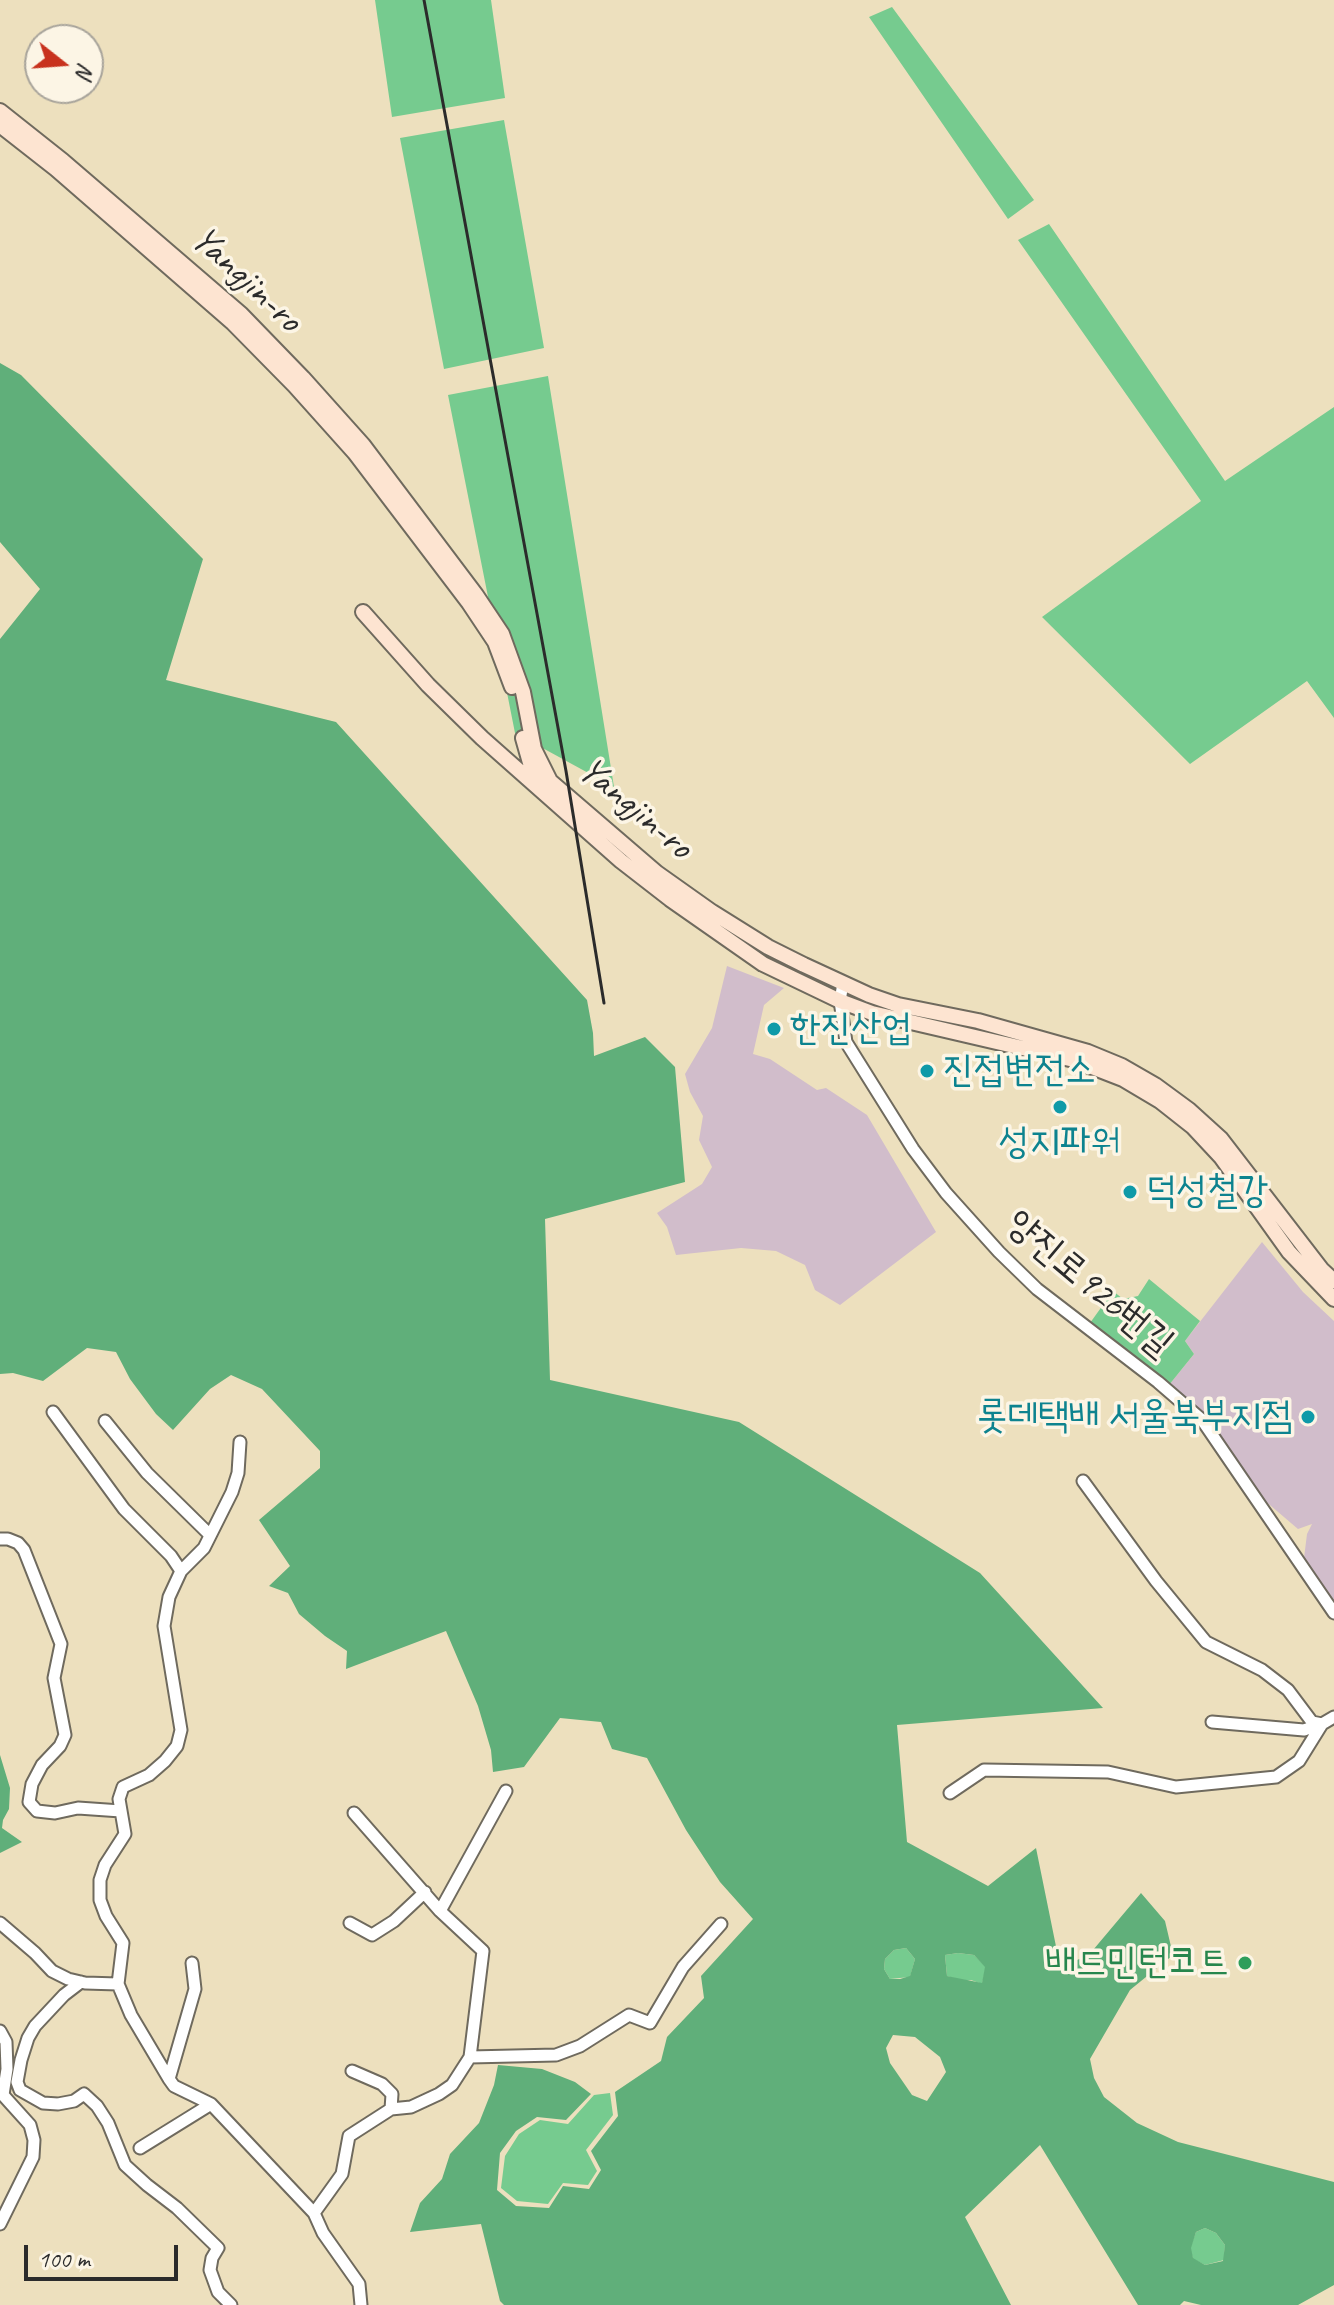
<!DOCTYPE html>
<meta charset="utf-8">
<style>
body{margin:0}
#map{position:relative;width:1334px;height:2305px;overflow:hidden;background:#ede0be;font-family:Caveat,sans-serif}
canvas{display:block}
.north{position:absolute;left:24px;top:24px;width:80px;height:80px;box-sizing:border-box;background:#fcf5e5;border:2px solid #a8a49b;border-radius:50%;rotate:107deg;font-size:22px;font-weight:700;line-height:32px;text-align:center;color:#2b2b2b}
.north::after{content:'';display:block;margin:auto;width:28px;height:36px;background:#c8321e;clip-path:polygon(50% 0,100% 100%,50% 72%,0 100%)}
.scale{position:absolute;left:24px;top:2245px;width:154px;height:36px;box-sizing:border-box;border:4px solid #2b2b2b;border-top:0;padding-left:10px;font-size:24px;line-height:28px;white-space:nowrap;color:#2b2b2b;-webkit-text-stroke:6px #fcf5e5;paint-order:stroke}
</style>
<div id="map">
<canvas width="1334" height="2305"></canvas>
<div class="north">N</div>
<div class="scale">100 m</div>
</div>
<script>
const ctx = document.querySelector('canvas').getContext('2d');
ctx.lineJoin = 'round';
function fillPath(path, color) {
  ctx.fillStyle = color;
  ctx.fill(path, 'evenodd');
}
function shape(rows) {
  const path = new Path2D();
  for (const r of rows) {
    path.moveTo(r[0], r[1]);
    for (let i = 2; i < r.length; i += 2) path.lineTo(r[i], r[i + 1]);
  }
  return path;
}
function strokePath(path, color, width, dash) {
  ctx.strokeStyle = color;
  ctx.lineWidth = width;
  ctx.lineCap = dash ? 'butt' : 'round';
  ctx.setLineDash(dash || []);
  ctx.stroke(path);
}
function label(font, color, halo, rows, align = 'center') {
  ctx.font = font + ' Caveat,"Poor Story",sans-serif';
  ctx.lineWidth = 7;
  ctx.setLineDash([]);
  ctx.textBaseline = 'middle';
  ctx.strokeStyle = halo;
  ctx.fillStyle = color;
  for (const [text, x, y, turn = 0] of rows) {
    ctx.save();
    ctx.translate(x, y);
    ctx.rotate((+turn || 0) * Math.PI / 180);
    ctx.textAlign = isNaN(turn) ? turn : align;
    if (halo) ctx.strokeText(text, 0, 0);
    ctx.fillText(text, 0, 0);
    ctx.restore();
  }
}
fillPath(shape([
 [727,966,784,988,764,1005,753,1054,770,1059,817,1090,826,1088,867,1115,936,1232,840,1305,815,1290,805,1265,776,1251,741,1248,676,1255,667,1227,657,1213,702,1184,712,1167,699,1140,703,1116,690,1092,685,1074,712,1028],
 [1262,1242,1303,1292,1334,1321,1334,1602,1304,1558,1307,1534,1312,1524,1298,1529,1264,1500,1234,1459,1210,1419,1169,1385,1194,1354,1185,1341]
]), '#d1bdcb');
fillPath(shape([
 [375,0,491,0,505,98,392,117],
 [892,7,1034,200,1008,219,869,17],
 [504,120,544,348,444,369,400,138],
 [1049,224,1225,481,1334,407,1334,718,1307,681,1190,764,1042,617,1201,501,1018,240],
 [548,376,614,787,515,733,448,395],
 [1149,1279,1200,1321,1185,1341,1194,1354,1169,1385,1090,1323,1113,1291,1123,1299,1138,1296],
 [906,1948,915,1959,910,1977,890,1979,884,1969,885,1959,894,1950],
 [958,1953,974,1955,986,1967,982,1984,971,1980,963,1981,947,1976,945,1955],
 [610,2093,613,2115,586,2150,597,2171,588,2185,563,2183,548,2204,517,2201,501,2188,505,2156,519,2134,540,2120,568,2124,594,2095],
 [1205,2228,1216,2233,1225,2245,1224,2260,1205,2265,1193,2259,1190,2248,1196,2232]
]), '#76cb8f');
fillPath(shape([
 [0,363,21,375,203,559,166,680,336,722,587,1000,593,1033,594,1056,645,1037,675,1067,685,1182,545,1219,550,1380,739,1422,980,1573,1103,1708,897,1725,907,1842,988,1886,1036,1848,1060,1966,1088,1956,1141,1893,1165,1921,1173,1955,1130,1990,1090,2059,1094,2078,1104,2097,1137,2123,1178,2142,1334,2182,1334,2285,1298,2305,1201,2305,1184,2301,1180,2305,1138,2305,1040,2145,965,2217,1011,2305,504,2305,500,2301,481,2224,410,2232,420,2203,442,2179,450,2154,479,2123,494,2085,498,2065,542,2069,575,2082,591,2094,566,2120,537,2117,516,2131,500,2153,497,2190,516,2206,549,2208,563,2186,589,2189,601,2170,591,2151,618,2116,615,2092,661,2061,667,2037,704,1998,701,1976,753,1919,720,1882,686,1830,647,1758,612,1749,601,1722,560,1718,524,1767,493,1772,491,1750,478,1706,446,1631,346,1669,347,1651,325,1636,299,1614,288,1593,269,1586,290,1566,259,1520,320,1468,320,1451,262,1389,231,1375,210,1389,173,1430,156,1414,130,1379,116,1352,87,1348,43,1381,13,1373,0,1374,0,639,40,589,0,542],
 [906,1948,915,1959,910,1976,900,1979,890,1979,884,1969,885,1959,894,1950],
 [958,1953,974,1955,985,1967,982,1983,947,1976,945,1955],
 [893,2035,915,2037,940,2057,946,2072,927,2101,912,2095,890,2063,886,2048],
 [1205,2228,1216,2233,1225,2245,1223,2261,1205,2265,1193,2258,1191,2248,1196,2232],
 [0,1755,10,1788,9,1809,3,1820,2,1828,22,1842,0,1853]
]), '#60af7a');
const street = shape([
 [843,983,840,1001,846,1042,913,1149,946,1193,999,1252,1037,1289,1158,1382,1202,1420,1334,1613],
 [53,1412,124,1509,171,1556,181,1571],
 [105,1421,147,1473,210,1535],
 [240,1442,238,1473,232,1492,204,1548,181,1571,169,1597,164,1626,181,1730,177,1746,165,1761,149,1775,123,1787,119,1799,125,1834,105,1865,100,1880,100,1900,106,1916,123,1943,118,1984,131,2015,169,2079,174,2086,211,2104,314,2213,323,2233,359,2284,361,2305],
 [1083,1481,1156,1581,1206,1642,1262,1670,1288,1690,1312,1722,1322,1724,1334,1717],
 [0,1539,8,1539,18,1543,24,1550,61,1644,54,1678,65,1735,60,1746,42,1765,32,1784,29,1802,37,1811,55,1813,78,1808,121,1811],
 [1212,1722,1304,1730,1321,1724],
 [950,1793,984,1770,1108,1772,1176,1787,1276,1777,1299,1761,1322,1724],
 [354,1813,440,1911,483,1951,470,2057],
 [440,1911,506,1791],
 [0,1923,35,1953,52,1971,68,1979,85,1983,118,1984],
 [350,1923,372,1935,394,1921,425,1892],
 [81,1982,64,1995,35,2026,28,2038,21,2060,17,2082,20,2090,43,2103,58,2104,74,2101,84,2094,97,2106,108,2123,125,2165,147,2185,177,2208,218,2248,212,2258,210,2270,218,2292,231,2305],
 [0,2031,6,2042,7,2069,3,2095,30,2125,34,2140,33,2157,0,2224],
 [352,2071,382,2084,392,2094,391,2109],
 [169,2079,195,1989,192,1963],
 [140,2148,211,2104],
 [314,2213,342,2174,349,2136,391,2109,411,2107,439,2094,452,2085,470,2057,556,2055,580,2046,629,2015,650,2023,683,1967,721,1924]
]);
const secondary = shape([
 [0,111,63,161,241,314,303,378,363,445,476,595,502,634,523,692,534,749,550,781,657,873,712,912,768,947,804,965,869,995,898,1005,978,1021,1088,1052,1122,1066,1155,1085,1189,1110,1221,1139,1322,1270,1334,1281],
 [0,125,56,169,233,323,295,386,355,453,469,603,495,642,512,687],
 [363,612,428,685,482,738,621,861,670,899,763,964,840,1001,872,1013,1074,1060,1123,1079,1160,1101,1193,1127,1221,1157,1289,1252,1334,1299],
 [523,738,536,784]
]);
strokePath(street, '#6f6a5e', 15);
strokePath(secondary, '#6f6a5e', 18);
strokePath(street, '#fff', 11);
strokePath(secondary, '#fde4d1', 14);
strokePath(shape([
 [424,0,566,771,604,1003]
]), '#2b2b2b', 3);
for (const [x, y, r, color] of [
 [774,1029,8,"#0f9aa8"],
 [927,1071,8,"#0f9aa8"],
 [1060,1107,8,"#0f9aa8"],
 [1130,1192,8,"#0f9aa8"],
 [1308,1417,8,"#0f9aa8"],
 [1245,1963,8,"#2e9e5b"]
]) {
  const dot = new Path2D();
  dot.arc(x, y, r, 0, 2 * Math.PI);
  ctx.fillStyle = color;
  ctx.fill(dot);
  strokePath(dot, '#fcf5e5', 3);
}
label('38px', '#2b2b2b', '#fcf5e5', [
 ["Yangjin-ro",246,280,43],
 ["Yangjin-ro",635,809,40],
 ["양진로926번길",1089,1284,40]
]);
label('38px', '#0d838f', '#fcf5e5', [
 ["한진산업",790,1029],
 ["진접변전소",943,1071],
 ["성지파워",1060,1143,"center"],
 ["덕성철강",1146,1192],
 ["롯데택배 서울북부지점",1292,1417,"right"]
], 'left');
label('38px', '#27864d', '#fcf5e5', [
 ["배드민턴코트",1229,1963]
], 'right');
</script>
